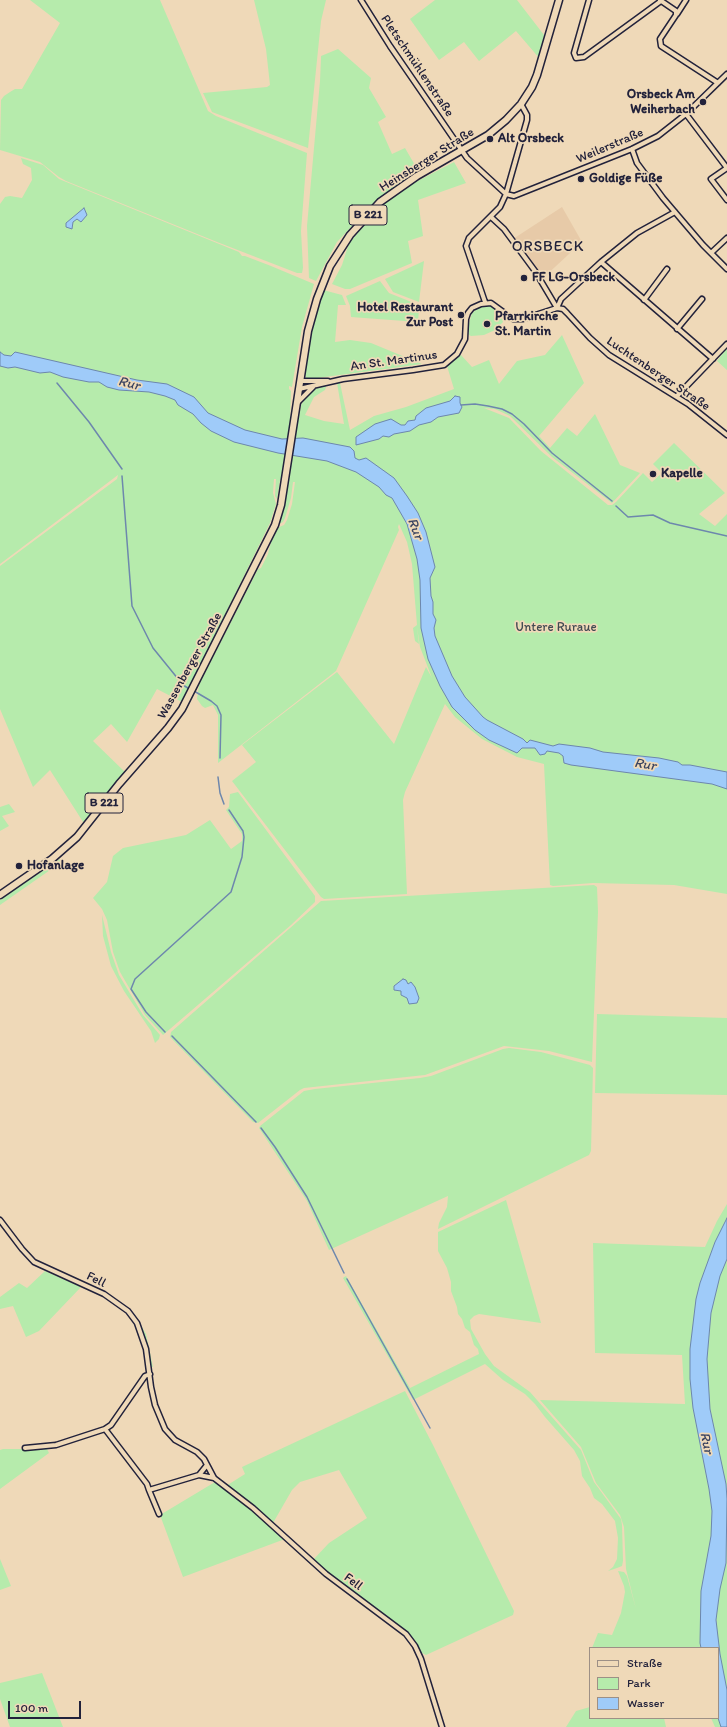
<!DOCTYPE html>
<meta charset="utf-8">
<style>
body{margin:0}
#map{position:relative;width:727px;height:1727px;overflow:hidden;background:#efd9b8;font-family:Itim,sans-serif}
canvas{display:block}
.legend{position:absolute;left:589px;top:1647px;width:130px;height:72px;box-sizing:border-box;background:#efd9b8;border:1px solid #9d9086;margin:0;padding:5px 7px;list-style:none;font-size:12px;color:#22223b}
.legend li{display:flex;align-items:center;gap:8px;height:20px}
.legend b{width:20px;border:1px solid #9d9086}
.scale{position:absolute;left:8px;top:1701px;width:73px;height:18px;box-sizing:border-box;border:2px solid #22223b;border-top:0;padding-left:5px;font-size:12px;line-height:14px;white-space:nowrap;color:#22223b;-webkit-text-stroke:3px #efd9b8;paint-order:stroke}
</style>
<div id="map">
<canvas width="727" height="1727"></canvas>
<ul class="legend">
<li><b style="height:5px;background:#efd9b8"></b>Straße</li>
<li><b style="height:11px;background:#b6ebac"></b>Park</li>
<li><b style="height:11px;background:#9fcbf9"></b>Wasser</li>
</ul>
<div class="scale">100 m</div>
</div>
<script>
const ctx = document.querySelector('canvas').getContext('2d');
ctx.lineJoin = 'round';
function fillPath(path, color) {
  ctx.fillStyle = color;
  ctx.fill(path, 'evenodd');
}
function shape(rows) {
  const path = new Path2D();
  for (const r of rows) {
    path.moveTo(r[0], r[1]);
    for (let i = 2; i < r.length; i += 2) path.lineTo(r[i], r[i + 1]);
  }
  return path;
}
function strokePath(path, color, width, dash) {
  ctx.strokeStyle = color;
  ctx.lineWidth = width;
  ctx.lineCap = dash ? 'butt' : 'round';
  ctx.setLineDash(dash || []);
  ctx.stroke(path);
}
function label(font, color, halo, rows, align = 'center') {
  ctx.font = font + ' Itim,sans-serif';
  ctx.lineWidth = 3.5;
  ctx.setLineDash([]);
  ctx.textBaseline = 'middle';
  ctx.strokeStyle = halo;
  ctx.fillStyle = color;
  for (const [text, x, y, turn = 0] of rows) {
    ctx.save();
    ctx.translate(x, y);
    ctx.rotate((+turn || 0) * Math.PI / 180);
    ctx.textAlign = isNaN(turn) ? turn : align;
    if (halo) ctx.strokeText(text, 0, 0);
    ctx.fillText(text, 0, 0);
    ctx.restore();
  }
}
fillPath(shape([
 [562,207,582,242,542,279,513,239]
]), '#e7caa8');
fillPath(shape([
 [30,0,160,0,208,111,216,116,307,153,301,231,303,268,302,273,297,273,217,242,66,181,59,177,40,162,0,150,1,100,4,96,10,92,15,89,22,89,60,23],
 [254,0,326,0,321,21,308,148,212,112,203,93,267,87,270,85,266,49],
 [435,0,517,0,544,35,543,49,540,59,516,31,479,61,464,42,439,60,410,19],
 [338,49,371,78,369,88,386,117,378,122,392,154,405,148,419,172,406,179,378,199,355,223,337,242,316,281,309,278,307,226,320,81,321,58,321,56],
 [21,158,43,165,59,179,239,252,242,256,245,256,271,266,314,284,302,327,292,387,289,386,289,389,291,391,290,416,299,417,301,405,305,398,314,389,325,385,326,387,325,390,314,397,305,415,324,421,344,424,337,383,340,383,350,430,374,416,406,407,454,389,447,366,461,355,472,367,489,360,499,384,517,361,545,355,562,335,584,383,539,436,550,448,567,428,577,436,595,414,620,465,640,473,612,503,552,457,510,416,495,409,484,408,509,418,541,451,608,505,612,505,616,502,643,473,652,482,662,473,653,464,674,443,725,493,699,514,715,526,727,514,727,894,674,885,593,883,553,886,550,885,544,764,517,757,482,739,455,717,445,704,405,792,403,800,407,894,324,899,321,897,232,781,256,762,242,745,337,672,394,744,426,667,432,678,420,647,417,627,419,644,415,641,414,635,413,628,417,625,412,564,407,542,399,524,398,527,399,530,336,671,218,763,218,715,213,705,205,708,202,706,197,699,199,685,258,569,261,568,268,554,271,542,277,528,284,525,287,520,292,504,295,482,293,482,291,498,285,518,283,522,279,524,284,508,288,481,280,480,277,499,275,496,276,479,274,479,273,493,276,504,270,523,182,702,157,689,127,742,111,724,93,741,125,772,85,825,50,770,33,787,0,709,0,566,117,479,118,475,0,564,0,204,5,197,10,196,22,198,32,180,31,168,23,164],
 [454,162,466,183,418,200,423,236,408,241,412,263,350,289,345,289,332,284,342,265,349,243,377,210,406,187],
 [424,261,419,302,393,292,385,279],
 [380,281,389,293,414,303,419,309,418,322,351,317,350,306,346,296],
 [323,290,342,295,346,305,338,305,335,342,350,340,371,343,422,364,310,379,306,378,305,375,310,339,317,309],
 [487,305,494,307,501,314,503,322,495,330,484,335,471,336,469,335,468,327,472,313,477,309],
 [727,348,727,370,717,361],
 [238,792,315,896,315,902,291,925,163,1035,145,1015,120,972,113,952,107,920,102,909,93,898,107,882,113,856,123,848,186,835,210,820,231,849,242,841,242,834,226,810,229,807,230,794],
 [9,804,15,812,2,816,9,826,0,831,0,807],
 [60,859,63,861,0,905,0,900],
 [594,885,597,887,598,912,592,1062,549,1051,504,1046,425,1075,304,1088,300,1090,258,1123,253,1122,170,1037,171,1032,321,901],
 [102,915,111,952,119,975,143,1015,160,1035,159,1039,155,1043,151,1031,124,991,111,966,103,936],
 [597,1014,727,1018,727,1095,595,1093],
 [509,1048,541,1052,590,1065,593,1068,591,1151,589,1155,438,1229,439,1223,447,1207,448,1196,329,1250,307,1201,259,1128,260,1126,304,1091,315,1089,420,1078,431,1076,503,1049],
 [506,1200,541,1323,479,1314,474,1316,470,1320,471,1329,485,1354,494,1366,530,1392,581,1450,594,1482,621,1519,622,1525,623,1561,622,1566,617,1568,608,1571,613,1567,617,1559,618,1538,615,1521,602,1504,594,1498,590,1488,582,1476,580,1461,574,1450,545,1417,535,1404,525,1394,503,1380,485,1364,413,1400,343,1278,346,1276,410,1388,479,1354,478,1349,474,1345,470,1332,465,1328,462,1319,458,1314,457,1307,451,1291,451,1282,447,1268,438,1251,438,1232],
 [727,1204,727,1727,715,1727,711,1718,718,1718,718,1648,646,1648,645,1645,646,1648,592,1648,598,1633,612,1635,621,1613,625,1592,624,1586,618,1571,624,1572,627,1576,636,1609,626,1569,624,1527,620,1515,596,1483,581,1447,540,1400,685,1404,682,1355,595,1353,593,1243,705,1247,717,1221],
 [45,1271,81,1287,39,1331,26,1337,13,1306,0,1309,0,1297,19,1283,27,1288],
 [79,1279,116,1299,135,1315,146,1334,153,1367,150,1366,140,1331,123,1307,77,1280],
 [405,1391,434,1447,514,1611,513,1615,426,1655,420,1652,413,1639,402,1628,355,1595,313,1560,329,1543,367,1518,339,1470,300,1482,292,1490,273,1523,226,1486,245,1474,242,1467],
 [3,1449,47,1449,49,1453,0,1489,0,1450],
 [215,1482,264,1520,285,1539,183,1577,160,1515],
 [0,1559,11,1586,0,1590],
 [42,1673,63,1727,10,1727,0,1699,0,1683],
 [590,1707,590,1718,664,1718,666,1727,566,1727,576,1711]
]), '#b6ebac');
const water = shape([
 [84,208,87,215,81,222,77,219,73,222,72,229,66,227,66,223,84,208],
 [0,352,4,355,11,356,15,352,137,380,167,384,194,397,208,413,245,430,282,439,303,438,350,447,354,451,355,458,359,460,366,458,394,478,407,496,418,513,426,532,435,567,430,578,431,596,433,602,433,614,436,620,434,628,435,636,452,676,465,697,483,717,487,720,523,739,527,743,530,740,553,746,559,744,590,748,603,752,659,758,678,762,682,765,690,765,727,772,727,789,712,784,571,765,564,763,563,756,559,753,547,751,545,754,540,755,535,748,522,748,517,753,489,740,475,730,452,707,440,686,428,659,421,628,420,580,417,559,407,524,392,498,386,495,379,487,356,472,327,461,278,453,234,442,211,431,201,423,193,414,178,405,175,400,165,396,149,392,119,390,107,387,99,382,89,382,63,377,50,372,40,373,15,367,8,368,0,366,0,352],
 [455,396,460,397,460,403,462,407,459,413,438,417,431,422,419,425,410,431,394,434,389,437,383,436,379,439,356,445,356,437,375,424,391,419,401,425,405,425,408,421,415,420,416,416,426,408,450,401,455,396],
 [403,979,406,980,408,984,411,982,415,987,419,998,417,1003,409,1004,407,998,401,995,401,991,394,990,394,986,403,979],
 [727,1218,727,1259,720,1276,711,1313,707,1359,710,1409,726,1484,727,1499,726,1563,720,1589,716,1620,720,1654,727,1690,727,1727,721,1727,718,1718,718,1648,701,1648,700,1643,701,1591,711,1536,712,1511,709,1489,693,1408,690,1379,690,1349,696,1299,700,1283,715,1242,727,1218]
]);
fillPath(water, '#9fcbf9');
strokePath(water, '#6d87ad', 1);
strokePath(shape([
 [57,383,89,422,122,469],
 [461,405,475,404,488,406,502,409,512,414,524,424,552,453,612,501],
 [122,476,132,606,153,648,183,685,191,690],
 [616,506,628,517,653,515,670,523,727,536],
 [194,691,211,701,217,706,221,715,220,758],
 [218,777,220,793,224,804],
 [165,1032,146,1012,131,989,135,979,231,892,242,857,244,837,243,831,229,810],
 [172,1036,256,1122],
 [261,1128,275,1147,307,1197,344,1273],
 [347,1279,430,1428]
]), '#6d87ad', 1.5);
const street = shape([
 [361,0,390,46,467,158,506,194],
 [589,0,574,53,576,58,584,57,661,1],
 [660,0,676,11,676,15,660,39,661,46,718,83],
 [677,14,686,0],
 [686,114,727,168],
 [632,149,637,163,663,198,703,245,727,269],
 [727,168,711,179,727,200],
 [506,194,514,196,632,149,658,136,686,114,727,74],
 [491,217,504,229,535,271,557,308,563,309,567,313,590,338,609,355,688,404,727,435],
 [711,253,727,238],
 [601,262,713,359],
 [644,300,667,269],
 [485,302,466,246,469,238,500,207,506,194,527,120,527,115,521,104],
 [557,308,561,299,601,262,637,233,675,212],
 [677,329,702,299],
 [300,381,328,381],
 [299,389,343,379,413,370,444,365,457,354,465,339,466,319,468,313,472,308,481,304,491,303,513,319,523,319,557,308],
 [677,396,727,344],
 [297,403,313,387],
 [0,1220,22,1249,34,1262,104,1294,128,1311,137,1323,146,1349,151,1387,155,1405,165,1429,175,1440,197,1452,204,1459,214,1478,253,1508,326,1574,406,1634,415,1646,421,1659,442,1727],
 [150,1374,145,1376,111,1425,105,1429,147,1484,149,1490,199,1475,214,1478],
 [25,1448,56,1445,105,1429],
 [199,1475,207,1465],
 [149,1490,159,1514]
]);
const primary = shape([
 [0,895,52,859,77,837,119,784,168,728,182,709,275,525,281,505,308,331,317,299,330,266,350,235,380,202,417,176,488,135,506,120,521,104,532,87,537,75,559,0]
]);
strokePath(street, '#22223b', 7);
strokePath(primary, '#22223b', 9);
strokePath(street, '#efd9b8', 4);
strokePath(primary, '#efd9b8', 6);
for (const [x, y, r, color] of [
 [703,102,4,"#22223b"],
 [490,139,4,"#22223b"],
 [581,179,4,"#22223b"],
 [524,278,4,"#22223b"],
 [461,315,4,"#22223b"],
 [487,324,4,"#22223b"],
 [653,474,4,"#22223b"],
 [19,866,4,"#22223b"]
]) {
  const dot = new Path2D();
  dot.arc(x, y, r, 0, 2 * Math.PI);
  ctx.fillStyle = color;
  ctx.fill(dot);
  strokePath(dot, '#efd9b8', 1.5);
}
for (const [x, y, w] of [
 [368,215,38],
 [104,803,38]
]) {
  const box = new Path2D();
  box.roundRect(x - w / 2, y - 10, w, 20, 3);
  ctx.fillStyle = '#efd9b8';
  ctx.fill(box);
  strokePath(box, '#22223b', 1);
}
label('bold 12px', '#22223b', null, [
 ["B 221",368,215],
 ["B 221",104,803]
]);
label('13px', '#22223b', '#efd9b8', [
 ["Pletschmühlenstraße",417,66,56],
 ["Weilerstraße",610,146,-23],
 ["Heinsberger Straße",427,160,-32],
 ["An St. Martinus",394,361,-8],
 ["Luchtenberger Straße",658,374,34],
 ["Wassenberger Straße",190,666,-61],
 ["Fell",96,1280,26],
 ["Fell",353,1582,37]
]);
label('bold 13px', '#22223b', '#efd9b8', [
 ["Orsbeck Am",695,95,"right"],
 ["Weiherbach",695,110,"right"],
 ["Alt Orsbeck",498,139],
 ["Goldige Füße",589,179],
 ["FF LG-Orsbeck",532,278],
 ["Hotel Restaurant",453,308,"right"],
 ["Zur Post",453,323,"right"],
 ["Pfarrkirche",495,317],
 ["St. Martin",495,332],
 ["Kapelle",661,474],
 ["Hofanlage",27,866]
], 'left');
label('13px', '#404a52', '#efd9b8', [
 ["Untere Ruraue",556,628]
]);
label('italic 14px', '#3b4461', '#efd9b8', [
 ["Rur",129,384,14],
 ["Rur",415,529,69],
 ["Rur",645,765,9],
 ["Rur",706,1443,77]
]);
ctx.letterSpacing = '1px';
label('15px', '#22223b', '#efd9b8', [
 ["ORSBECK",548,247]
]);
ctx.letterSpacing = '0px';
</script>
